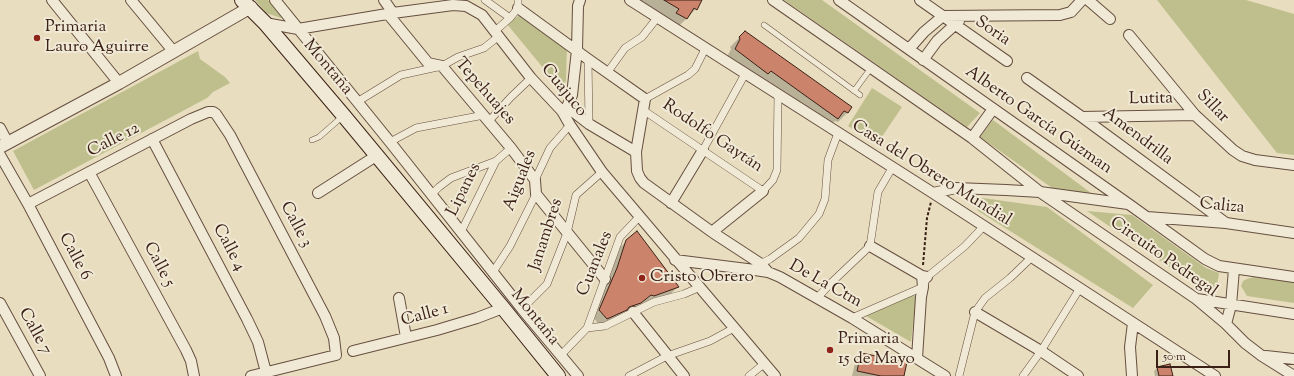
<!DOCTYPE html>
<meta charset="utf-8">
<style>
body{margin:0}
#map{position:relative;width:1294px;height:376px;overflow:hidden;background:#e8ddbe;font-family:"Sorts Mill Goudy",serif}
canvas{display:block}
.scale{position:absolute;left:1156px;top:350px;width:74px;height:18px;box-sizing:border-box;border:2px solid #3b2016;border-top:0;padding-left:5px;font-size:12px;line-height:14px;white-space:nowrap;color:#3b2016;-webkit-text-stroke:3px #f0e9d5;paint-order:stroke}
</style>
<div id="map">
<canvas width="1294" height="376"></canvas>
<div class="scale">50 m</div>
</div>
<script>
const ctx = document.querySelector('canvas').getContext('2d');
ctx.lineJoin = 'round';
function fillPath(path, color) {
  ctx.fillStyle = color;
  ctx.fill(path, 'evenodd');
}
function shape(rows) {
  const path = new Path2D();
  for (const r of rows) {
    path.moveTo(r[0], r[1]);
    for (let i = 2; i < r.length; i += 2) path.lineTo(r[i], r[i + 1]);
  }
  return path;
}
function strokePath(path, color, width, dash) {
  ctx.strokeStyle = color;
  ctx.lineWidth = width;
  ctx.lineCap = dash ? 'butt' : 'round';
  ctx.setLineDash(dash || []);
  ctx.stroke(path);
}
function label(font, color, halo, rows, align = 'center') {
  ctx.font = font + ' "Sorts Mill Goudy",serif';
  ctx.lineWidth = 4;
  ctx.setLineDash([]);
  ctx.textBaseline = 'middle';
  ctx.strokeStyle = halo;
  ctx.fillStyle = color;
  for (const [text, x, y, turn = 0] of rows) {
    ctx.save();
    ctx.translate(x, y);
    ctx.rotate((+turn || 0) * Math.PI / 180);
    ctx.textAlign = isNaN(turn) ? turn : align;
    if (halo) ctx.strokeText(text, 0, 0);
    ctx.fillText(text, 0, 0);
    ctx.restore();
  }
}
fillPath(shape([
 [255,0,268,0,284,19,266,13],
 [784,0,822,0,980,113,967,127],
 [1157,0,1246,0,1294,14,1294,155,1277,153],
 [521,14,567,45,566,80,565,84,562,86,558,86,507,24],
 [198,51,200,59,225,77,230,83,213,92,207,98,34,190,13,151],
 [872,88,902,107,877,144,848,126],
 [993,120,1091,193,1055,190,980,137],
 [983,198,1047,207,1153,285,1133,308,978,211,975,204,978,199],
 [1087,211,1132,215,1206,268,1219,273,1216,291,1203,290],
 [1254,277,1294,282,1294,303,1247,296,1241,286,1243,281,1247,279],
 [912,292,916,298,911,342,866,316]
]), '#bebf8c');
fillPath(shape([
 [640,0,696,0,696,9,677,28,667,23,670,19],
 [745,32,847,113,838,122,835,121,828,128,726,59,731,49,730,47],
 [627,241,677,287,671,294,647,303,644,302,633,309,622,313,619,316,600,326,593,317,610,276,619,248],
 [861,354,903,376,852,376,856,359],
 [1157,368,1172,376,1155,376,1154,371]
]), '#0003');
const building = shape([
 [664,0,702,0,697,10,694,8,687,19,676,13,679,9,664,0],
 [745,31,852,107,848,113,844,111,838,119,771,71,768,74,735,49,740,39,739,37,745,31],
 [637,231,679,287,654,296,651,295,641,303,629,307,627,310,607,319,599,310,617,268,626,240,637,231],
 [861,353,907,362,904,376,881,376,857,371,861,353],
 [1170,364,1173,376,1159,376,1157,367,1170,364]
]);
fillPath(building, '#cc836b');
strokePath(building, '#3b2016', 1);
const service = shape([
 [764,25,860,95],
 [854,91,871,68],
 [312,140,319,137,343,116]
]);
const pedestrian = shape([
 [485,0,510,18],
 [495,31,510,18,518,8,518,0],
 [588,59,589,124],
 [607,73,625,48,642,37,657,18],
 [645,99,688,75,695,69,705,49],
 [357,102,401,75,442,66,458,57,484,48,499,36],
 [643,110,763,191,773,180,777,170,778,94],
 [489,121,511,97,531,78],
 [390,142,416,128,484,115],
 [703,150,745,74],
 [535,180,550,148,570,125],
 [431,195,439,187,451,178,496,161,511,148],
 [461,232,496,161],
 [758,265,770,259,799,238,819,214,825,199,828,160,838,133],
 [493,272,510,246,536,194],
 [818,297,832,282,870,246,878,192,892,168],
 [522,309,547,284,567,233,576,195,602,172],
 [852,318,923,287,927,277,965,246,984,226],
 [587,328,620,237,640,216],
 [561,355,587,328,605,326,654,302,684,294,700,287],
 [629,376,667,356,710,341,734,328],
 [749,376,765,363],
 [959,376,975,312,985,298,1010,278,1032,257],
 [1023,376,1041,351,1080,288]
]);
const minor = shape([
 [52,0,119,83],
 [131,0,174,52],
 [275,0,390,142,522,309,578,376],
 [384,0,393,13],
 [630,0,933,193,1215,376],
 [773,0,972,138,1040,192,1195,298,1226,324,1245,343,1262,356,1294,376],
 [839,0,1130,205,1205,259,1219,266,1294,277],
 [920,0,1007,61],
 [1088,0,1110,19],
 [518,8,588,59,645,99,636,152,637,171,640,178,644,183,712,232,761,264,768,272],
 [388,14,428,63,442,66,511,148,535,180,536,194,605,279],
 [265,23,298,29,393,13,453,5,466,6,482,15,531,78,562,111,570,125,602,172,775,376],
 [1129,35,1195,115,1233,150,1242,156,1255,160,1294,165],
 [909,49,924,32,943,16,1060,15,1071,12,1082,0],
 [923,60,937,41,959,21],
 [1027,78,1082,117,1226,223],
 [567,107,589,124,636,152],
 [562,111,567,107,572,95,577,50,578,6,580,0],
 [1082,117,1195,115],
 [0,128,8,143],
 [972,138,993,109],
 [152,139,247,319,258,342,267,376],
 [0,155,28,204,109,358,116,376],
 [89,172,186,350,191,361,194,376],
 [318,193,376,156],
 [933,193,956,188,1006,190,1040,192,1128,204],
 [671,203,703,150],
 [28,204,191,119,208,112,213,112,216,114,230,135,325,316,334,338,336,355,251,376],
 [1147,217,1226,223,1294,233],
 [712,232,763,191],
 [870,246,922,276,927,277],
 [675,260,755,270,768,272,780,277,852,318,945,376],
 [399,298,406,337],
 [1197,299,1294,314],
 [0,303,40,376],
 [633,312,684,376],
 [975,312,1041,351,1078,376],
 [1226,324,1231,305,1234,269],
 [353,351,437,330,477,318,503,308],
 [1266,356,1294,359],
 [917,358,921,297,923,287,922,276],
 [1132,376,1130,347,1133,323]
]);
const tertiary = shape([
 [0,147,119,83,251,7]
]);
const secondary = shape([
 [242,0,265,23,344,116,503,308,558,376]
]);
strokePath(service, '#664f40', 6);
strokePath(pedestrian, '#664f40', 8);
strokePath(minor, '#664f40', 12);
strokePath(tertiary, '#664f40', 14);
strokePath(secondary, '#3b2016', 16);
strokePath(shape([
 [923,265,927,218,931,202]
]), '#3b2016', 2, [3, 2]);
strokePath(service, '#f0e9d5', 5);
strokePath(pedestrian, '#f0e9d5', 7);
strokePath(minor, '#f0e9d5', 10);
strokePath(tertiary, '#f0e9d5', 12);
strokePath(secondary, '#f0e9d5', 14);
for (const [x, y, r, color] of [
 [37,38,4,"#8f2418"],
 [642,278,4,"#8f2418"],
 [830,350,4,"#8f2418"]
]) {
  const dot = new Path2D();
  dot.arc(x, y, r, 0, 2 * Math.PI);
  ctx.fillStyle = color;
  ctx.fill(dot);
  strokePath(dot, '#f0e9d5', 1.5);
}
label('17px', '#3b2016', '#f0e9d5', [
 ["Primaria",45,28],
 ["Lauro Aguirre",45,48],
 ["Cristo Obrero",650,278],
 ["Primaria",838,340],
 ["15 de Mayo",838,360]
], 'left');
label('17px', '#3b2016', '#f0e9d5', [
 ["Soria",992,32,35],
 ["Montaña",327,68,50],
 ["Cuajuco",563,91,51],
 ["Tepehuajes",484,92,49],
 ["Lutita",1151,100,-1],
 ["Sillar",1212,107,46],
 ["Alberto García Gúzman",1038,121,35],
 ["Rodolfo Gaytán",712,137,34],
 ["Amendrilla",1137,137,37],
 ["Calle 12",114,141,-27],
 ["Casa del Obrero Mundial",931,174,32],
 ["Aiguales",521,181,-69],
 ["Lipanes",465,190,-64],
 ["Caliza",1222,207,6],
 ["Calle 3",295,225,62],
 ["Janambres",547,235,-72],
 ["Calle 4",228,248,62],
 ["Calle 6",74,257,62],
 ["Circuito Pedregal",1163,258,35],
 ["Cuanales",596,264,-68],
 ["Calle 5",158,265,62],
 ["De La Ctm",825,285,29],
 ["Calle 1",425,316,-15],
 ["Montaña",534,318,51],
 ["Calle 7",34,332,61]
]);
</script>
